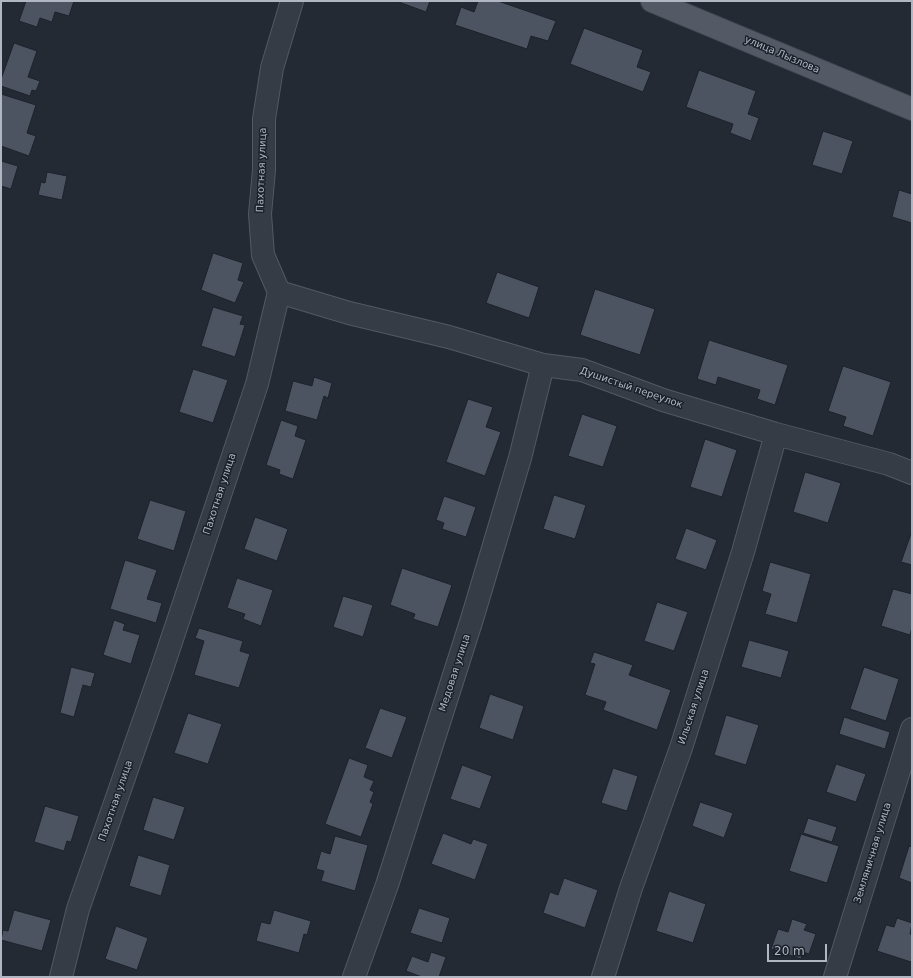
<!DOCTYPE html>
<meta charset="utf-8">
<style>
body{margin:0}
#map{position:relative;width:913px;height:978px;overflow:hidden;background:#232a34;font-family:"DejaVu Sans",sans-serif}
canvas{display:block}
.frame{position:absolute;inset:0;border:2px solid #b0b6c2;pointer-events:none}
.scale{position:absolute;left:767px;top:944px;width:60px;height:18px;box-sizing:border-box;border:2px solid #b0b6c2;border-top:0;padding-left:5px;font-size:12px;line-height:14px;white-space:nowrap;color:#b0b6c2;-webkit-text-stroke:3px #1b212a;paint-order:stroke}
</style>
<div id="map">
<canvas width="913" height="978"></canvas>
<div class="frame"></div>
<div class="scale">20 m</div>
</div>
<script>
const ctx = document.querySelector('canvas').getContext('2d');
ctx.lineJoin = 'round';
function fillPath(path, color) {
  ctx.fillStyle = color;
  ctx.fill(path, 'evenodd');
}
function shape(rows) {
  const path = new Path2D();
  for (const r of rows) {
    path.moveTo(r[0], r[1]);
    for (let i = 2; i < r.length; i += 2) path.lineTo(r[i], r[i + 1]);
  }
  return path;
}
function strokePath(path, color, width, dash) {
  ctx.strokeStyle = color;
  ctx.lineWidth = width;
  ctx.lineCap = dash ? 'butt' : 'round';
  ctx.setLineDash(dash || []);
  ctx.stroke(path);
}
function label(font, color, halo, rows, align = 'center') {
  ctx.font = font + ' "DejaVu Sans",sans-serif';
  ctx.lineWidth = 3;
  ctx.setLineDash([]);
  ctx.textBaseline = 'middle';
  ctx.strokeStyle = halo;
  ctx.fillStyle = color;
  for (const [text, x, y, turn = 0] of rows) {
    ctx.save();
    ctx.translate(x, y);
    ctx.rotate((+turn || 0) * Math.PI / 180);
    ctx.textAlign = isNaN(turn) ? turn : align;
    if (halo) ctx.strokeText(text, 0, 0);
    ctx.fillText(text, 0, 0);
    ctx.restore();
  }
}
const building = shape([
 [26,1,74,1,69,16,55,12,52,22,40,18,37,27,19,21,26,1],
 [396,1,430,1,426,12,396,1],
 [478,1,498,1,556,21,548,41,531,36,527,49,455,25,461,7,474,12,478,1],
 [584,28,643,50,637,67,651,72,643,92,570,64,584,28],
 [14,43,37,51,28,77,40,81,36,91,32,90,30,96,1,86,1,79,14,43],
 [699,70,756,91,748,114,759,118,751,141,730,133,733,124,686,107,699,70],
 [1,94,36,105,27,133,36,136,29,156,1,146,1,94],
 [823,131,853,141,842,174,812,165,823,131],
 [1,161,18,166,11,189,1,186,1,161],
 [47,172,67,176,62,200,38,195,41,182,45,183,47,172],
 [899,190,912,194,912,223,892,217,899,190],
 [213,253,243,263,238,280,244,282,235,303,201,290,213,253],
 [497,272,539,287,529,318,486,303,497,272],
 [595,289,655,309,640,355,580,335,595,289],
 [213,307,243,316,240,324,245,325,235,357,201,346,213,307],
 [709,340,788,365,775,405,757,399,760,390,718,377,716,385,697,379,709,340],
 [843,366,891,382,873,436,843,426,846,417,828,411,843,366],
 [193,369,228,380,213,423,179,412,193,369],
 [314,377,332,383,328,398,324,396,317,420,285,411,293,381,312,386,314,377],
 [468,399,493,407,486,427,501,432,485,476,446,462,468,399],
 [582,414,617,426,603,467,568,456,582,414],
 [281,420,298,426,295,436,306,440,293,479,279,474,280,470,266,465,281,420],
 [705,439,737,450,722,497,690,487,705,439],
 [805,472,841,483,828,523,793,512,805,472],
 [554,495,586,505,575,539,543,529,554,495],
 [444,496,476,507,466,537,442,529,444,523,436,520,444,496],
 [150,500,186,511,174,551,137,539,150,500],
 [255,517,288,529,277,561,244,549,255,517],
 [686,528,717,540,706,570,675,559,686,528],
 [912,531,912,565,901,562,912,531],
 [125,560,157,570,147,599,162,603,156,623,110,609,125,560],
 [770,562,811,574,797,623,765,614,771,594,762,591,770,562],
 [402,568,452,585,438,627,413,619,415,614,390,605,402,568],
 [237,578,273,590,261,626,243,619,245,614,227,608,237,578],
 [893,589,912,594,912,627,910,635,881,626,893,589],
 [343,596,373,605,363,637,333,627,343,596],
 [657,602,688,612,674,651,644,641,657,602],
 [114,620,125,624,123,630,140,635,131,664,103,655,114,620],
 [199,628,243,641,240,651,250,654,239,688,194,675,204,641,195,638,199,628],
 [749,640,789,651,781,678,741,667,749,640],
 [594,652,633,665,629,675,671,690,657,730,603,710,606,702,585,695,595,664,590,663,594,652],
 [71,667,95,673,91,687,83,685,74,717,60,713,71,667],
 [864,667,899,679,886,721,850,709,864,667],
 [490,694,524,706,513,740,479,728,490,694],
 [380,708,407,717,392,758,365,748,380,708],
 [188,713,222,724,208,764,174,753,188,713],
 [726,715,759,725,746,765,714,755,726,715],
 [844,717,890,732,885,749,839,734,844,717],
 [349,758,368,765,364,777,374,781,370,790,374,792,370,802,373,804,361,837,325,824,349,758],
 [836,764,866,774,856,802,826,792,836,764],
 [462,765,492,776,480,809,450,799,462,765],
 [613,768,638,776,627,811,601,803,613,768],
 [153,797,185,807,174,840,143,830,153,797],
 [700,802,733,813,724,838,692,826,700,802],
 [45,806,79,816,71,842,67,841,64,851,34,842,45,806],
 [808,818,837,827,832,842,803,833,808,818],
 [443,833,471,844,473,839,488,844,475,880,431,864,443,833],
 [801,834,839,846,827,883,789,871,801,834],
 [335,836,368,845,355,891,321,881,324,871,316,869,321,851,330,854,335,836],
 [909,846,912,847,912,883,899,878,909,846],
 [138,855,170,865,161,896,129,886,138,855],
 [564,878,598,890,585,928,543,913,550,892,558,895,564,878],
 [669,891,706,904,693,943,656,931,669,891],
 [419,908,450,918,442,943,410,933,419,908],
 [14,910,51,920,42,951,1,940,3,930,8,931,14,910],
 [274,910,311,921,307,935,304,934,299,953,256,941,261,922,270,924,274,910],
 [897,918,912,923,910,934,912,935,912,959,911,962,877,951,886,925,894,927,897,918],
 [792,919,807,924,804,930,816,934,809,954,803,952,801,959,771,949,778,929,788,932,792,919],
 [116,926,148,938,137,970,105,959,116,926],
 [431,952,446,957,439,977,422,977,406,971,412,956,428,962,431,952]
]);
fillPath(building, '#4b5460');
strokePath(building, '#1d232c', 1);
const minor = shape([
 [279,292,349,313,449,337,543,365,582,370,663,400,776,434,889,464,912,473],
 [61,977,78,909,162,669,257,384,279,292,263,255,260,214,264,170,264,119,272,68,292,1],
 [354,977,387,885,472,619,520,458,543,365],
 [603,977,631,888,681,748,743,552,776,434],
 [835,977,912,729]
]);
const major = shape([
 [652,1,912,109]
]);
strokePath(minor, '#535963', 24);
strokePath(major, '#3f454f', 24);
strokePath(minor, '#363c45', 22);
strokePath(major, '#545a65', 22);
label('10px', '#b0b6c2', '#1b212a', [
 ["улица Лызлова",782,55,23],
 ["Пахотная улица",262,170,-88],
 ["Душистый переулок",631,388,19],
 ["Пахотная улица",220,494,-72],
 ["Медовая улица",455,673,-72],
 ["Ильская улица",694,707,-72],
 ["Пахотная улица",116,801,-71],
 ["Земляничная улица",873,853,-73]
]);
</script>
